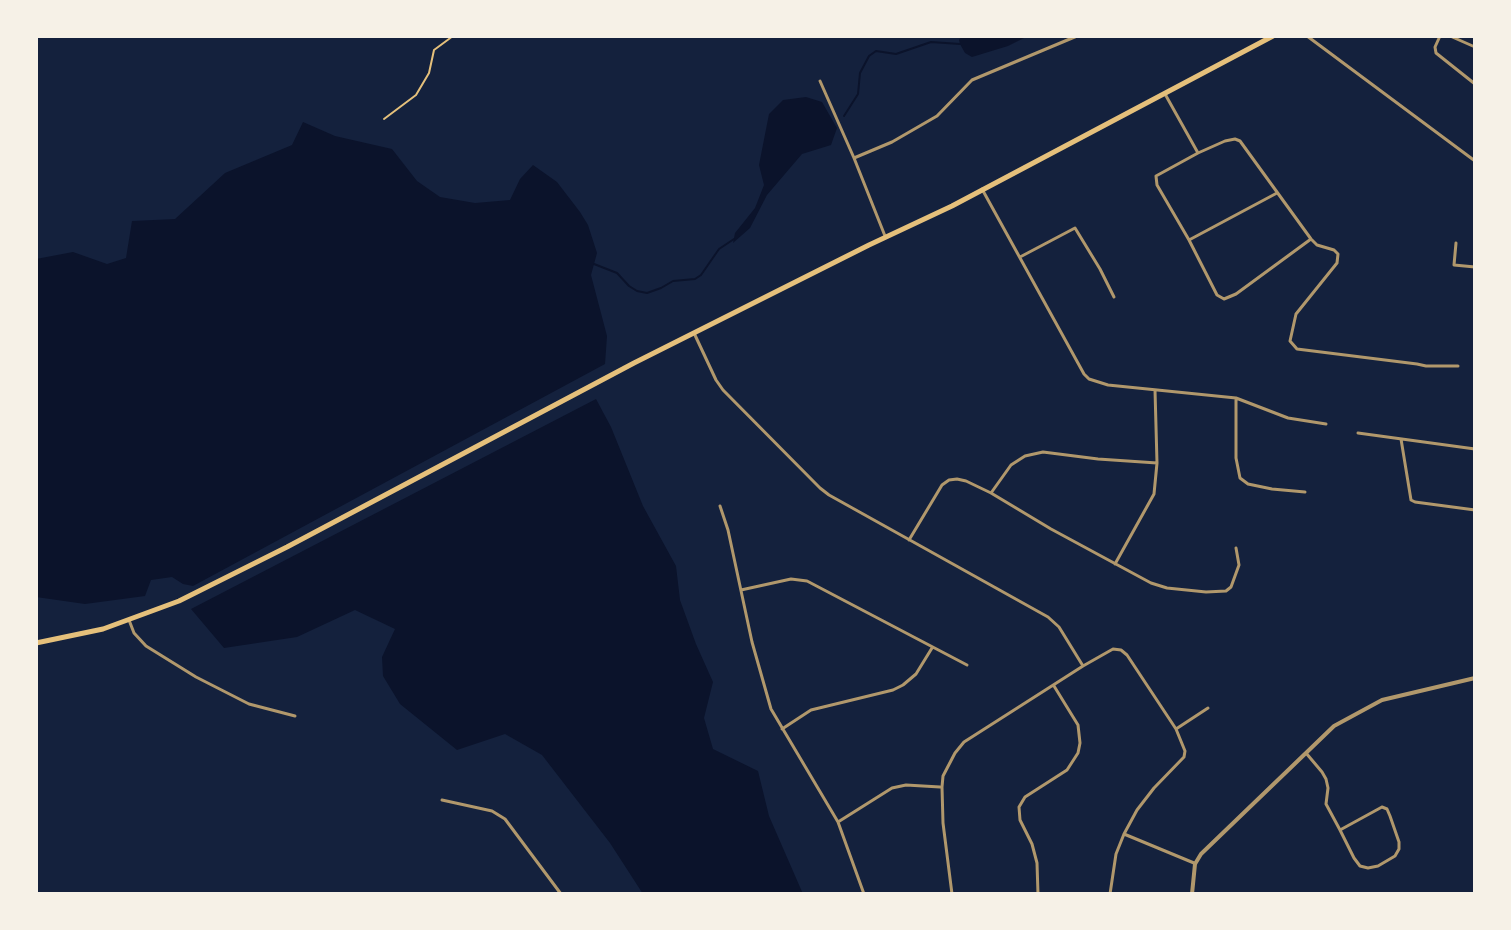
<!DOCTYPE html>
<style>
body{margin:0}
#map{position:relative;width:1511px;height:930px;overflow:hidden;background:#14213d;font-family:"Zilla Slab",serif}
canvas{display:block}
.frame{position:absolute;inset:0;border:38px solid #f6f1e7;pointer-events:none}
</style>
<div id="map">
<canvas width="1511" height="930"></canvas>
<div class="frame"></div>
</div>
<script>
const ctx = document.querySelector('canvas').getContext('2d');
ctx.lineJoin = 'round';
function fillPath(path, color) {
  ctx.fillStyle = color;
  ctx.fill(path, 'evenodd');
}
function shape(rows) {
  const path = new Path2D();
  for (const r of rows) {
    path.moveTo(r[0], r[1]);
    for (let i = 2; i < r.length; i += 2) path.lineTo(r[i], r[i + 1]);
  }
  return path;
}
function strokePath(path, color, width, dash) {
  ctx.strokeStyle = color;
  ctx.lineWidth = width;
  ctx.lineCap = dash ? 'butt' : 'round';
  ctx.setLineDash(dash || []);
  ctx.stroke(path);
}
fillPath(shape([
 [962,36,1028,36,1008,46,972,57,965,53,960,44,959,40],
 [806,97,822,102,837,128,831,145,802,154,767,195,750,228,733,243,735,233,755,208,764,185,759,165,769,114,783,100],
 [303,122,335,136,392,149,417,181,440,197,475,203,510,200,520,179,533,165,557,182,580,212,588,225,597,253,591,275,607,336,605,364,193,586,183,584,172,577,151,580,145,596,85,604,36,597,36,259,73,252,107,264,126,258,132,221,175,219,225,173,292,145],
 [596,399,611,427,643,506,676,566,680,600,696,644,713,682,704,718,713,749,758,771,769,816,803,894,643,894,610,843,542,755,505,734,457,750,400,704,383,676,382,657,395,629,355,610,297,637,224,648,191,609]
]), '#0b132b');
strokePath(shape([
 [844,116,858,94,860,73,869,56,876,51,896,54,931,42,960,44],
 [594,264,617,273,629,286,637,291,647,293,661,288,673,281,695,279,701,275,719,249,734,239]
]), '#0b132b', 2);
strokePath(shape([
 [384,119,416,95,429,73,434,50,453,36]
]), '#e5c07b', 2);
strokePath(shape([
 [1307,36,1475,161],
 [1440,36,1435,47,1436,53,1475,84],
 [1450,36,1475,47],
 [36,38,37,36],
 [820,81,854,158,885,236],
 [1165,94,1198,153],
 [854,158,892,142,937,116,972,80,1077,36],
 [982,189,1084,374,1089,379,1108,385,1236,398,1288,418,1326,424],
 [1311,239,1236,294,1224,299,1217,295,1189,240,1157,185,1156,176,1198,153,1225,141,1235,139,1240,141,1311,239,1317,245,1334,250,1338,254,1337,263,1296,314,1290,341,1297,349,1417,364,1426,366,1458,366],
 [1189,240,1277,193],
 [1456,243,1454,265,1475,267],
 [1020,257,1075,228,1100,269,1114,297],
 [694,333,716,380,723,390,820,488,829,495,1048,617,1059,627,1083,666],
 [1236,398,1236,458,1240,478,1248,484,1272,489,1305,492],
 [1358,433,1475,449],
 [1401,439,1411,500,1415,502,1475,510],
 [991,493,1011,465,1025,456,1043,452,1098,459,1157,463],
 [720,506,728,530,752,642,771,709,838,822,864,894],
 [909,540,942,485,949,480,957,479,966,481,991,493,1051,529,1151,583,1167,588,1206,592,1226,591,1231,587,1239,565,1236,548],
 [1115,564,1154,494,1157,463,1155,390],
 [741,590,791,579,807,581,967,665],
 [129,620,134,633,146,646,196,677,249,704,295,716],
 [782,729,811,710,893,690,903,685,916,674,932,648],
 [1176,729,1208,708],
 [1306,753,1322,772,1326,779,1328,788,1326,804,1340,830],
 [442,800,492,811,505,819,561,894],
 [1382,807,1387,809,1390,816,1399,842,1399,849,1395,856,1378,866,1368,868,1360,866,1354,858,1340,830,1382,807],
 [838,822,892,788,906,785,940,787],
 [1124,834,1194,863],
 [952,894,943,823,942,787,943,776,955,753,964,742,1083,666,1113,649,1121,650,1127,655,1176,729,1185,751,1184,757,1154,788,1137,810,1124,834,1116,854,1110,894],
 [1038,894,1037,863,1032,844,1020,820,1019,807,1025,797,1067,770,1078,753,1080,743,1078,725,1054,686]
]), '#b1986c', 3);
strokePath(shape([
 [1192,894,1195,864,1201,854,1334,726,1382,700,1475,678]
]), '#b1986c', 4);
strokePath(shape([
 [36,643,103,629,179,601,287,547,634,363,869,245,952,206,1273,36]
]), '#e5c07b', 5);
</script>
